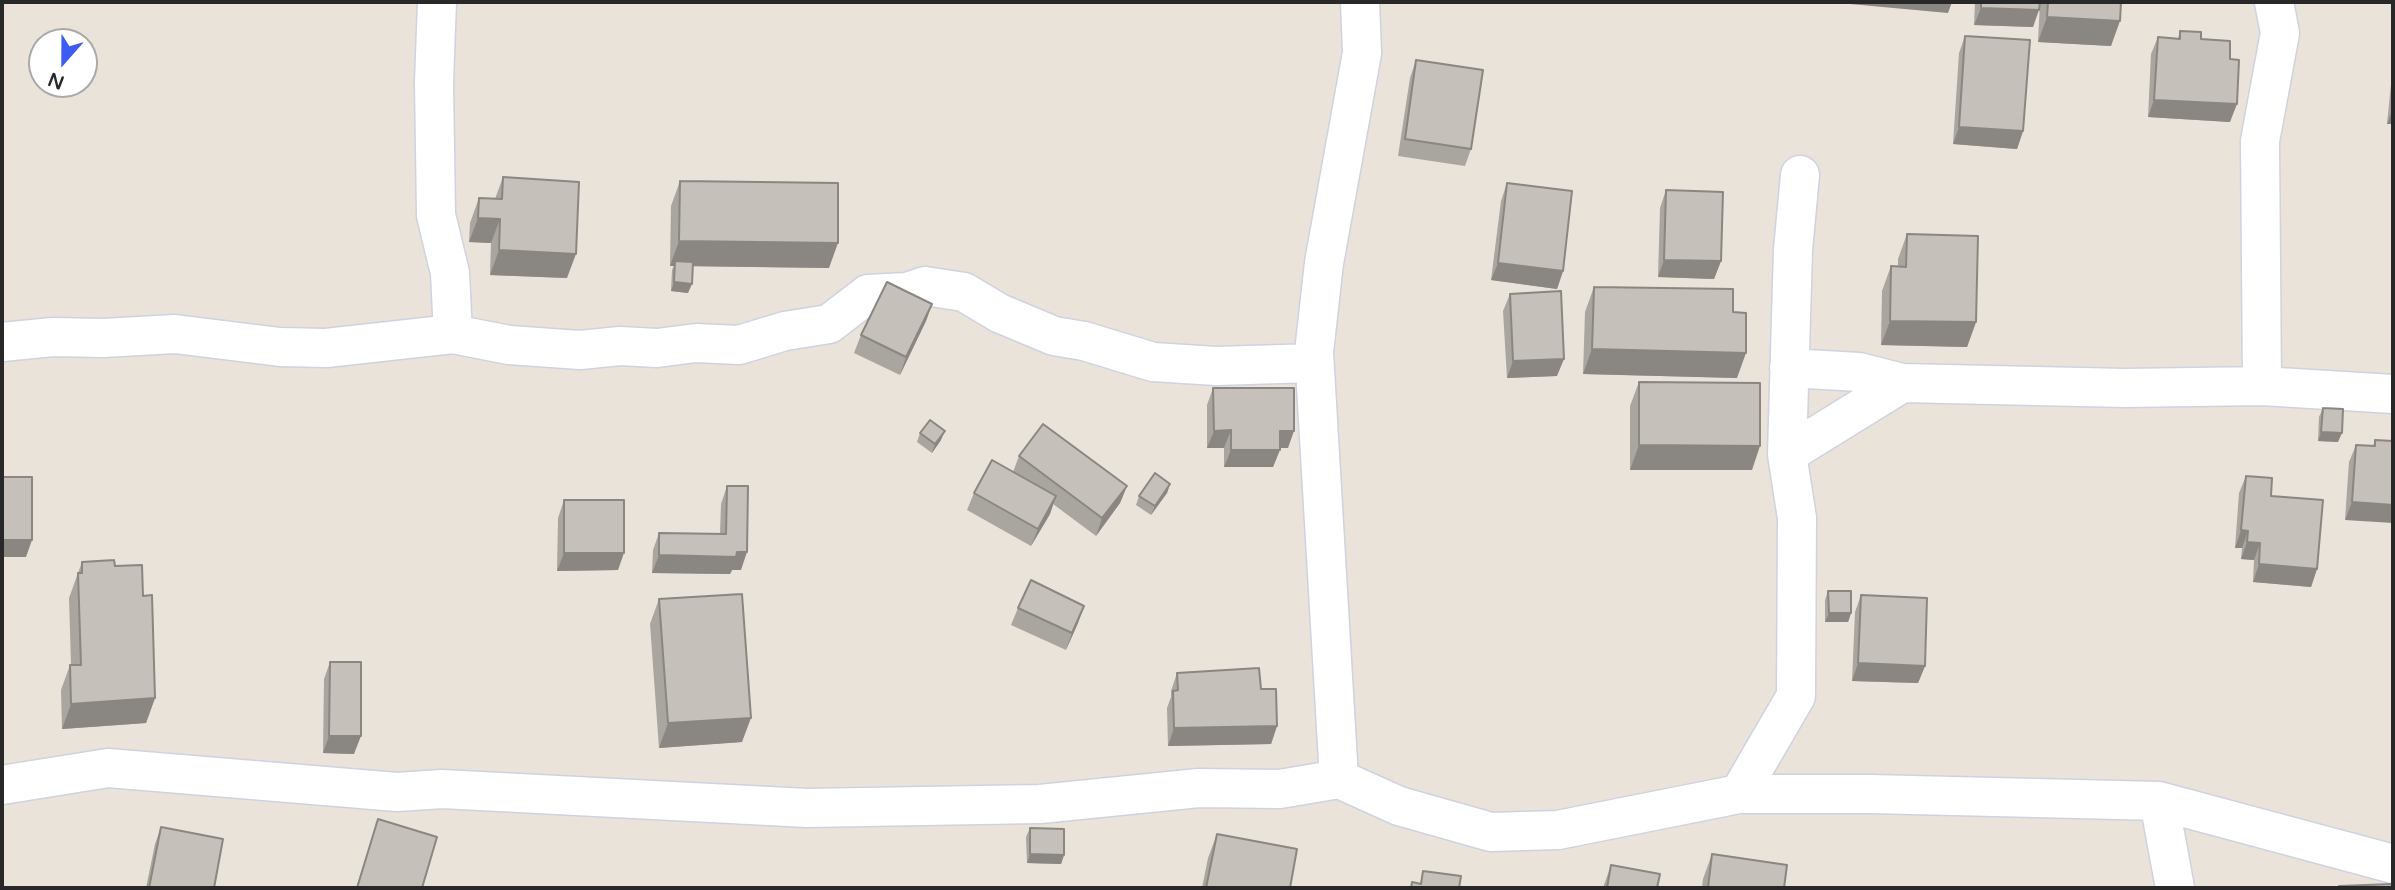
<!DOCTYPE html>
<style>
body{margin:0}
#map{position:relative;width:2395px;height:890px;overflow:hidden;background:#eae3d9;font-family:"Varela Round",sans-serif}
canvas{display:block}
.frame{position:absolute;inset:0;border:4px solid #282828;pointer-events:none}
.north{position:absolute;left:28px;top:28px;width:70px;height:70px;box-sizing:border-box;background:#fff;border:2px solid #a9a9a9;border-radius:50%;rotate:201deg;font-size:19px;font-weight:700;line-height:28px;text-align:center;color:#282828}
.north::after{content:'';display:block;margin:auto;width:24px;height:32px;background:#3e5bf2;clip-path:polygon(50% 0,100% 100%,50% 72%,0 100%)}
</style>
<div id="map">
<canvas width="2395" height="890"></canvas>
<div class="frame"></div>
<div class="north">N</div>
</div>
<script>
const ctx = document.querySelector('canvas').getContext('2d');
ctx.lineJoin = 'round';
function shape(rows) {
  const path = new Path2D();
  for (const r of rows) {
    path.moveTo(r[0], r[1]);
    for (let i = 2; i < r.length; i += 2) path.lineTo(r[i], r[i + 1]);
  }
  return path;
}
function strokePath(path, color, width, dash) {
  ctx.strokeStyle = color;
  ctx.lineWidth = width;
  ctx.lineCap = dash ? 'butt' : 'round';
  ctx.setLineDash(dash || []);
  ctx.stroke(path);
}
function fillPath(path, color) {
  ctx.fillStyle = color;
  ctx.fill(path, 'evenodd');
}
const street = shape([
 [437,2,434,82,436,215,450,273,453,334],
 [2,342,53,337,103,338,175,334,280,347,326,348,453,334,509,345,580,350,620,346,657,348,696,343,739,345,785,331,829,324,868,294,907,292,925,286,964,292,999,313,1054,336,1084,341,1153,362,1216,366,1314,363],
 [1789,368,1859,372,1902,383,2125,388,2262,386,2393,394],
 [2262,386,2260,141,2280,33,2274,2],
 [1787,454,1902,383],
 [1339,779,1314,352,1324,263,1362,53,1360,2],
 [2,785,108,768,397,792,442,789,807,808,1040,804,1199,788,1280,789,1339,779,1399,806,1491,832,1558,830,1739,794,1871,794,2159,801,2393,864],
 [1739,794,1796,696,1797,518,1787,454,1793,250,1800,175],
 [2159,801,2175,888]
]);
strokePath(street, '#cfd2e0', 41);
strokePath(street, '#fff', 38);
fillPath(shape([
 [1975,2,2040,2,2033,27,1974,25],
 [2040,2,2121,2,2111,46,2038,42],
 [2180,31,2201,39,2230,122,2148,117,2151,54,2158,37,2178,38],
 [1965,36,2023,131,2017,149,1953,144,1959,53],
 [1416,60,1471,149,1465,166,1398,156,1410,78],
 [2393,64,2393,124,2387,124],
 [503,177,567,278,490,275,491,243,469,242,470,223,479,198,495,199],
 [680,181,829,268,693,266,688,293,671,291,672,270,674,266,670,266,671,206],
 [1507,183,1563,271,1557,289,1491,280,1501,201],
 [1666,190,1721,261,1714,279,1658,277,1660,208],
 [1907,234,1976,322,1967,347,1881,345,1882,291,1891,266,1898,266,1898,259],
 [1594,287,1733,312,1737,378,1583,374,1585,312],
 [1510,294,1557,376,1507,378,1503,311],
 [932,304,926,321,900,375,854,353,861,335],
 [1639,382,1752,470,1630,470,1630,406],
 [1213,388,1288,448,1280,448,1273,467,1224,467,1224,448,1207,448,1207,405],
 [2323,408,2338,442,2318,441,2319,417],
 [920,433,941,440,932,453,917,442],
 [2375,440,2393,441,2345,520,2349,462,2356,445,2373,446],
 [1019,456,1127,486,1120,503,1096,536,1053,504,1050,514,1031,546,967,510,974,493,1013,472],
 [2246,476,2271,496,2317,569,2311,587,2253,582,2254,560,2241,559,2242,548,2235,548,2239,493],
 [1170,484,1167,493,1151,515,1136,505,1139,496],
 [727,486,741,570,732,570,730,574,652,573,653,550,659,533,720,534,721,504],
 [564,500,618,570,557,571,558,518],
 [82,562,115,566,143,596,155,698,146,723,62,729,61,690,70,665,71,665,69,598],
 [1828,591,1851,613,1848,622,1825,622,1825,600],
 [1861,595,1925,666,1918,683,1852,681,1855,612],
 [659,599,742,742,659,748,650,624],
 [1018,608,1078,623,1066,650,1011,625],
 [330,662,354,754,323,753,324,679],
 [1177,673,1261,689,1277,726,1271,744,1168,746,1167,708,1171,697,1171,691],
 [378,819,422,888,356,888],
 [161,827,214,888,146,888,155,844],
 [1030,828,1064,855,1061,864,1027,863,1026,837],
 [1217,834,1290,888,1202,888,1208,858],
 [1712,854,1784,888,1702,888,1703,879],
 [1611,865,1657,888,1603,888]
]), '#a9a59f');
fillPath(shape([
 [1851,2,1952,2,1948,13,1850,4],
 [1981,8,2039,10,2033,27,1974,25],
 [2047,17,2120,21,2111,46,2038,42],
 [2154,100,2237,104,2230,122,2148,117],
 [2393,108,2393,124,2387,124],
 [1959,127,2023,131,2017,149,1953,144],
 [478,218,500,219,491,243,469,242],
 [679,241,838,243,829,268,675,266,675,261,674,266,670,266],
 [499,250,576,254,567,278,490,275],
 [1664,260,1721,261,1714,279,1658,277],
 [1498,263,1563,271,1557,289,1491,280],
 [674,282,692,284,688,293,671,291],
 [932,304,926,321,900,375,906,357],
 [1890,321,1976,322,1967,347,1881,345],
 [1592,349,1746,353,1737,378,1583,374],
 [1564,359,1557,376,1507,378,1513,361],
 [1231,430,1224,448,1207,448,1214,431],
 [945,431,941,440,932,453,935,444],
 [1280,431,1294,431,1288,448,1273,448],
 [2321,432,2342,433,2338,442,2318,441],
 [1639,445,1760,446,1752,470,1630,470],
 [1231,450,1280,450,1273,467,1224,467],
 [1170,484,1167,493,1151,515,1155,506],
 [1127,486,1120,503,1096,536,1102,518],
 [1056,496,1050,514,1031,546,1038,529],
 [2352,502,2393,505,2393,523,2345,520],
 [2241,530,2248,531,2242,548,2235,548],
 [2,540,32,540,26,557,2,557],
 [2247,542,2260,543,2254,560,2241,559],
 [747,552,741,570,732,570,730,574,652,573,659,555],
 [564,553,624,553,618,570,557,571],
 [2259,564,2317,569,2311,587,2253,582],
 [1084,606,1078,623,1066,650,1072,633],
 [1829,613,1851,613,1848,622,1825,622],
 [1858,663,1925,666,1918,683,1852,681],
 [155,698,146,723,62,729,71,704],
 [751,718,742,742,659,748,668,723],
 [1277,726,1271,744,1168,746,1174,728],
 [329,736,361,736,354,754,323,753],
 [1030,854,1064,855,1061,864,1027,863]
]), '#8a8682');
const building = shape([
 [1981,2,2040,2,2039,10,1981,8,1981,2],
 [2048,2,2121,2,2120,21,2047,17,2048,2],
 [2180,31,2201,32,2201,39,2230,41,2230,59,2239,60,2237,104,2154,100,2158,37,2180,39,2180,31],
 [1965,36,2030,40,2023,131,1959,127,1965,36],
 [1416,60,1483,70,1471,149,1405,139,1416,60],
 [503,177,579,182,576,254,499,250,500,219,478,218,479,198,502,199,503,177],
 [680,181,838,183,838,243,679,241,680,181],
 [1507,183,1572,191,1563,271,1498,263,1507,183],
 [1666,190,1723,192,1721,261,1664,260,1666,190],
 [1907,234,1978,236,1976,322,1890,321,1891,266,1906,267,1907,234],
 [675,261,693,262,692,284,674,282,675,261],
 [887,282,932,304,906,357,861,335,887,282],
 [1594,287,1733,289,1733,312,1746,313,1746,353,1592,349,1594,287],
 [1561,291,1564,359,1513,361,1510,294,1561,291],
 [1639,382,1760,383,1760,446,1639,445,1639,382],
 [1213,388,1294,388,1294,431,1280,431,1280,450,1231,450,1231,430,1214,431,1213,388],
 [2323,408,2343,409,2342,433,2321,432,2323,408],
 [930,420,945,431,935,444,920,433,930,420],
 [1043,424,1127,486,1102,518,1019,456,1043,424],
 [2375,440,2393,441,2393,505,2352,502,2356,445,2375,446,2375,440],
 [992,460,1056,496,1038,529,974,493,992,460],
 [1155,473,1170,484,1155,506,1139,496,1155,473],
 [2246,476,2272,478,2271,496,2323,500,2317,569,2259,564,2260,543,2247,542,2248,531,2241,530,2246,476],
 [2,477,32,477,32,540,2,540,2,477],
 [727,486,748,486,747,552,737,552,736,557,659,555,659,533,726,534,727,486],
 [564,500,624,500,624,553,564,553,564,500],
 [114,560,115,566,142,565,143,596,152,595,155,698,71,704,70,665,81,665,78,573,82,573,82,562,114,560],
 [1031,580,1084,606,1072,633,1018,608,1031,580],
 [1828,591,1851,591,1851,613,1829,613,1828,591],
 [742,594,751,718,668,723,659,599,742,594],
 [1861,595,1927,598,1925,666,1858,663,1861,595],
 [330,662,361,662,361,736,329,736,330,662],
 [1259,668,1261,689,1276,689,1277,726,1174,728,1173,691,1178,690,1177,673,1259,668],
 [378,819,437,837,422,888,357,888,378,819],
 [161,827,223,839,214,888,149,888,161,827],
 [1030,828,1064,829,1064,855,1030,854,1030,828],
 [1217,834,1297,849,1290,888,1206,888,1217,834],
 [1712,854,1787,865,1784,888,1708,888,1712,854],
 [1611,865,1660,874,1657,888,1607,888,1611,865],
 [1423,871,1461,876,1459,888,1411,888,1412,882,1421,884,1423,871],
 [2393,884,2393,888,2339,888,2339,886,2393,884]
]);
fillPath(building, '#c5c0b9');
strokePath(building, '#8a8682', 2);
</script>
